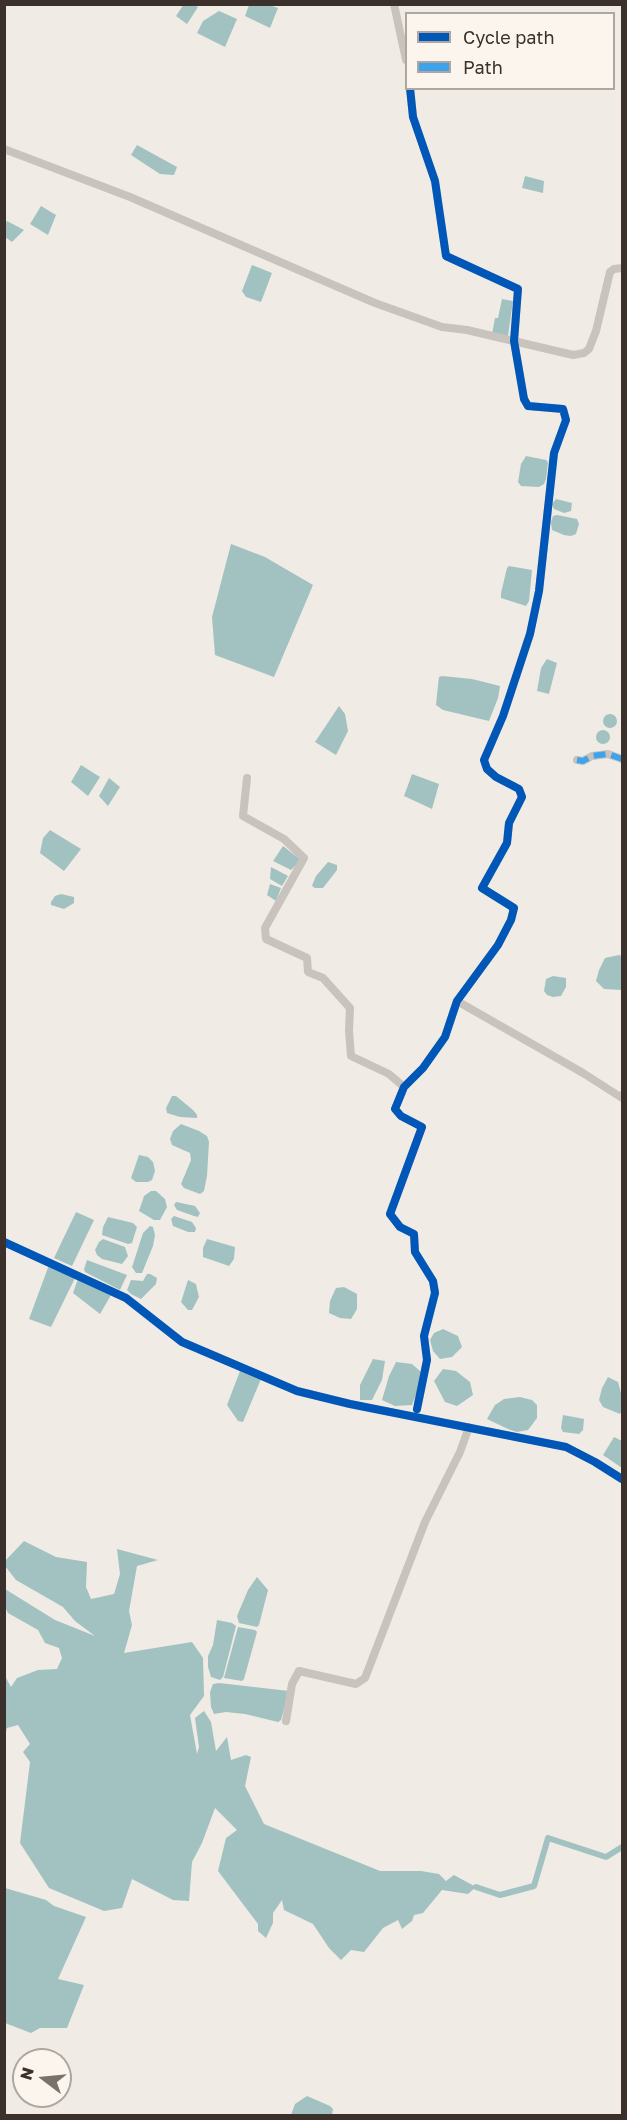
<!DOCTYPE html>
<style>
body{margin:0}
#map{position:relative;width:627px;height:2120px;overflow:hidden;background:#f0ebe5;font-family:"Golos Text",sans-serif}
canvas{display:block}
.frame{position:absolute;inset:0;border:6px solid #3b302b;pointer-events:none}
.legend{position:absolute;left:405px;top:12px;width:210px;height:78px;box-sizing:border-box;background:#fbf5ee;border:2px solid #aea6a0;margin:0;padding:8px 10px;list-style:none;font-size:18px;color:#3b302b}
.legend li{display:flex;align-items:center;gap:12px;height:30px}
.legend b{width:30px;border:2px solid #aea6a0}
.north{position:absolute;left:12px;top:2048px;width:60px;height:60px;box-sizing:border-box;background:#fbf5ee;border:2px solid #aea6a0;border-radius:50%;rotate:286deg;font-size:16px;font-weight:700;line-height:24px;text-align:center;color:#3b302b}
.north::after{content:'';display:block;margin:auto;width:21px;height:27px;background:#7a716c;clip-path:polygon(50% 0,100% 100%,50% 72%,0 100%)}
</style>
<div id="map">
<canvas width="627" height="2120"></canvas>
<div class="frame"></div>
<ul class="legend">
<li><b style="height:8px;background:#0057b8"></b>Cycle path</li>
<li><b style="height:8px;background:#3fa3eb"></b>Path</li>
</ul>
<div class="north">N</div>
</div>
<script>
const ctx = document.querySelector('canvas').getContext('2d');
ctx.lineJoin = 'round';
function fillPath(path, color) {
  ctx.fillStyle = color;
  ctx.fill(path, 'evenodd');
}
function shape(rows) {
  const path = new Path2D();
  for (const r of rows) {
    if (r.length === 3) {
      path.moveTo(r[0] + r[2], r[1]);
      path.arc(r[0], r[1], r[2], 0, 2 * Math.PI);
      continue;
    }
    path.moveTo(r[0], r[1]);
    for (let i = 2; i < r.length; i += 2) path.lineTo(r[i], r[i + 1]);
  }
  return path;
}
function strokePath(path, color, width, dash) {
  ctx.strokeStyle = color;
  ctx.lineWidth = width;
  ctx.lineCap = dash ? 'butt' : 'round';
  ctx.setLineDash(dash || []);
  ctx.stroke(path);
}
fillPath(shape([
 [184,4,194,5,198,7,187,24,176,16],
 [249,5,269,5,278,8,270,28,245,16],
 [219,11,237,19,225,47,197,33,203,21],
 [137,145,177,167,174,175,160,174,131,155],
 [525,176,544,181,543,193,522,188],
 [41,206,56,215,48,235,30,224],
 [7,221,24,230,12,242,5,237,5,224],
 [252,265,272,273,261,302,246,297,242,291],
 [502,299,513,301,508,336,492,334,495,318,498,318],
 [526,456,546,460,548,462,546,479,544,484,539,487,521,486,518,482,521,464],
 [556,499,572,503,571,511,564,513,554,509,552,504],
 [557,515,577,519,579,524,576,534,571,536,564,535,552,530,551,522,553,516],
 [231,544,265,557,313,585,274,677,215,655,212,617],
 [509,566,532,570,529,601,526,606,501,598,501,593,507,568],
 [547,659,557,663,549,694,537,691,541,668],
 [442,676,472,679,500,686,498,698,489,721,443,710,436,705,438,685,439,677],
 [339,706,345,714,348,731,336,755,315,742],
 [610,721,7],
 [603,737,7],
 [81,765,100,777,88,796,71,782],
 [412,774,439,784,432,809,404,796],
 [109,778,120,787,108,806,99,796],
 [50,830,81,849,64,871,40,853,43,838],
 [283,846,301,860,291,870,273,861],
 [328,862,337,865,337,870,323,888,315,888,312,886,313,883,316,876],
 [271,867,288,876,282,886,270,879],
 [270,884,281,888,276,901,267,895],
 [61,894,74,897,74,903,64,909,51,905,51,902,55,896],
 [619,955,622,956,622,990,604,989,596,981,599,970,605,958],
 [553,976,566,978,566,987,561,996,553,997,547,995,544,991,546,979],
 [172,1096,176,1096,193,1110,197,1115,197,1118,180,1117,167,1113,166,1108],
 [181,1124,199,1131,207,1136,209,1142,207,1176,204,1191,200,1194,184,1188,181,1184,191,1160,190,1153,172,1145,170,1139,173,1131],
 [139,1155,148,1157,153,1162,155,1171,152,1180,148,1182,136,1182,131,1178],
 [151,1191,156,1191,165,1199,167,1207,160,1220,154,1220,139,1211,144,1196],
 [176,1202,195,1206,200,1213,198,1217,194,1216,177,1210,174,1205],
 [76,1212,94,1220,72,1266,54,1258],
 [174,1216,192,1222,196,1228,195,1232,188,1232,173,1226,171,1219],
 [108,1217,133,1223,137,1227,132,1243,128,1244,102,1235,103,1227],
 [150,1226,153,1227,155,1235,153,1246,142,1273,136,1273,132,1267,134,1261,143,1233],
 [103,1239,125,1247,128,1256,122,1264,102,1259,97,1255,95,1250,99,1242],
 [207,1239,235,1247,234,1259,229,1266,203,1257,203,1248],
 [87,1260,127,1275,120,1290,85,1272,84,1269],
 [49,1265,75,1278,51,1327,29,1319],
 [147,1274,150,1274,157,1278,156,1284,141,1299,131,1294,127,1290,131,1280,143,1281],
 [78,1279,111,1295,100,1314,73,1293],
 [188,1280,196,1284,198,1293,199,1297,192,1310,188,1310,181,1302],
 [344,1287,357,1294,357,1309,351,1319,340,1318,329,1313,330,1301,336,1288],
 [443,1329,458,1336,462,1347,452,1357,440,1359,433,1351,430,1340,434,1333],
 [373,1359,385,1361,382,1380,372,1400,360,1400,360,1385],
 [396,1362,412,1364,421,1372,417,1392,412,1405,395,1406,382,1400,389,1376],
 [443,1369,456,1371,470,1382,473,1395,457,1406,445,1402,434,1381],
 [240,1371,261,1379,243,1422,238,1421,227,1405],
 [608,1377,618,1382,622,1397,622,1411,620,1414,603,1407,599,1400,602,1388],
 [520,1397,532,1400,537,1405,537,1418,528,1430,517,1432,508,1429,487,1419,495,1405,504,1399],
 [563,1415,584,1419,583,1430,579,1434,563,1432,561,1428],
 [614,1437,622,1441,622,1468,603,1455],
 [24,1541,56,1557,87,1562,86,1587,91,1599,114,1594,120,1574,117,1549,158,1560,137,1566,129,1611,132,1625,124,1653,192,1642,203,1658,204,1696,190,1715,197,1754,199,1747,195,1718,204,1711,211,1722,216,1751,227,1737,231,1760,246,1755,251,1757,245,1786,264,1824,380,1871,421,1871,439,1874,446,1881,454,1875,476,1887,468,1894,442,1890,423,1913,414,1915,412,1921,402,1929,398,1920,383,1928,364,1952,351,1950,341,1960,329,1948,313,1924,284,1910,282,1900,273,1913,273,1923,266,1938,258,1931,258,1924,218,1871,226,1838,237,1830,215,1808,202,1843,192,1862,189,1901,173,1900,132,1879,122,1908,104,1911,49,1888,20,1843,30,1762,23,1752,30,1744,18,1725,7,1728,5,1736,5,1676,11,1687,17,1678,38,1670,57,1669,62,1658,59,1648,45,1643,38,1630,8,1613,5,1607,5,1589,55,1620,95,1636,75,1621,63,1607,16,1580,5,1566,5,1561],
 [257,1577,268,1590,259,1625,257,1627,239,1623,237,1616,248,1590],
 [217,1620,232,1623,236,1626,223,1677,220,1680,211,1677,208,1667,208,1656,213,1645],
 [238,1627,255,1630,257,1632,244,1679,242,1681,224,1678],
 [219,1683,289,1691,281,1720,278,1722,245,1714,226,1712,214,1714,211,1707,210,1692,213,1684],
 [5,1888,46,1900,54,1906,86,1917,58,1979,84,1985,67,2028,40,2028,31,2033,5,2023],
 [307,2096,330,2106,333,2109,332,2115,291,2115,295,2104]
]), '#a1c2c1');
strokePath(shape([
 [476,1887,500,1895,534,1886,548,1838,606,1857,622,1847]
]), '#a1c2c1', 6);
strokePath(shape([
 [394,4,406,60],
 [410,88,413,117,435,181,446,256,518,289,514,341,524,399,528,406,563,409,566,420,554,453,539,591,530,634,503,716,484,760,487,769,496,777,519,789,522,797,509,823,507,843,482,888,514,908,511,920,498,945,457,1001,445,1037,423,1068,404,1087,395,1109,401,1116,422,1127,390,1214,400,1227,414,1234,415,1252,433,1281,435,1293,424,1336,427,1360,417,1409],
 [4,149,130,197,375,303,442,327,467,330,573,355,584,353,589,349,596,331,610,272,614,269,622,268],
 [577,760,583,761,592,756,608,754,622,759],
 [247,778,243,816,284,839,304,858,265,928,266,939,307,958,308,972,323,978,350,1008,349,1031,351,1056,389,1074,404,1087],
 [457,1001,583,1073,622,1098,622,1095],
 [4,1242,126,1298,182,1342,297,1391,350,1404,566,1447,595,1462,622,1479],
 [286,1721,292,1684,299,1671,356,1684,365,1678,425,1522,460,1452,469,1427]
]), '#c9c3be', 8);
strokePath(shape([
 [577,760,583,761,592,756,608,754,622,759]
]), '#3fa3eb', 6, [12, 6]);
strokePath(shape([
 [410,88,413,117,435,181,446,256,518,289,514,341,524,399,528,406,563,409,566,420,554,453,539,591,530,634,503,716,484,760,487,769,496,777,519,789,522,797,509,823,507,843,482,888,514,908,511,920,498,945,457,1001,445,1037,423,1068,404,1087,395,1109,401,1116,422,1127,390,1214,400,1227,414,1234,415,1252,433,1281,435,1293,424,1336,427,1360,417,1409],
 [4,1242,126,1298,182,1342,297,1391,350,1404,566,1447,595,1462,622,1479]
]), '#0057b8', 8);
</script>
